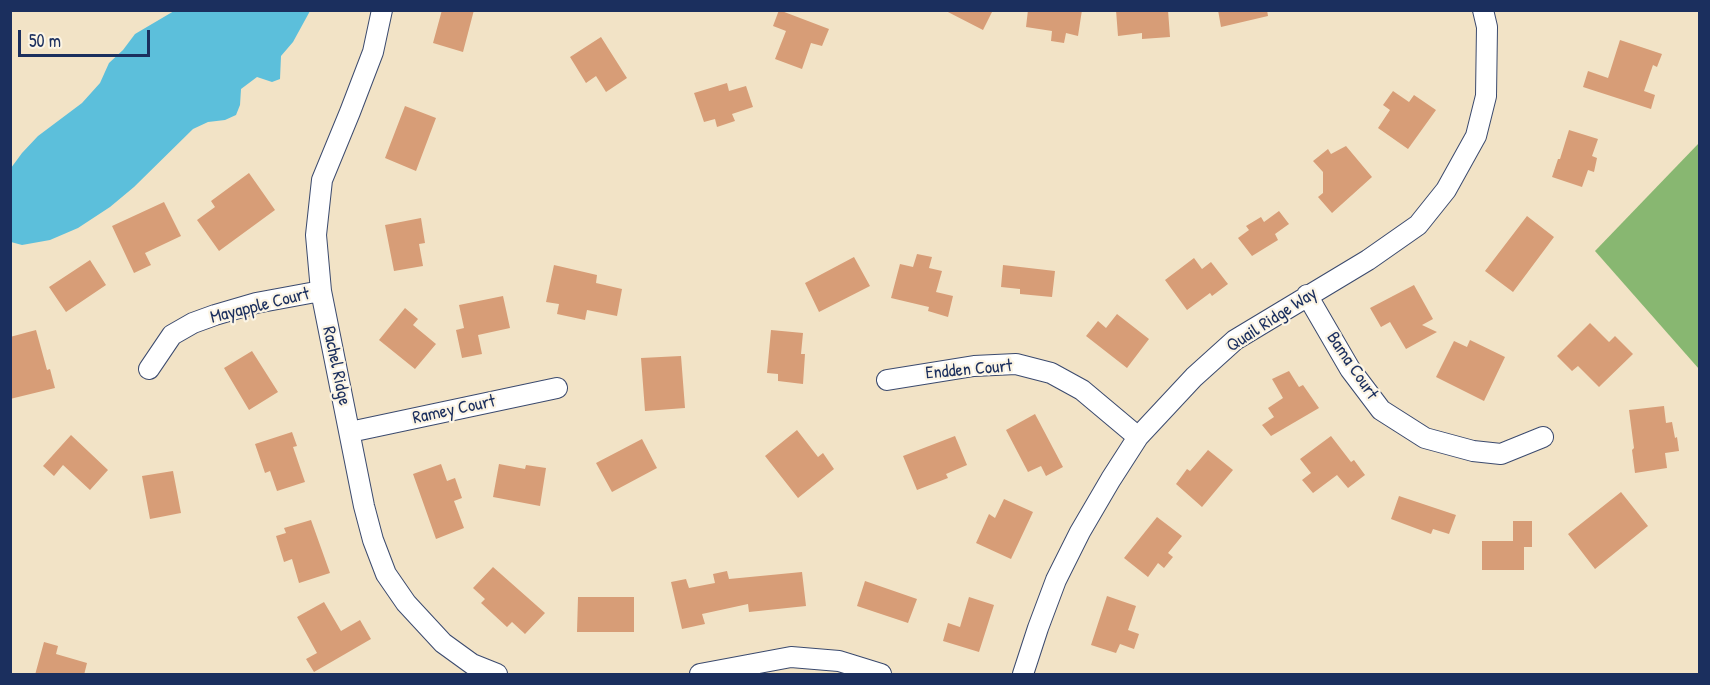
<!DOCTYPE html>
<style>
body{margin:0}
#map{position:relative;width:1710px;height:685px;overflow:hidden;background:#f2e3c6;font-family:"Patrick Hand",sans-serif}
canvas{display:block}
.frame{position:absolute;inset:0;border:12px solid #1b2f5e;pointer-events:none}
.scale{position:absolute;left:18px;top:30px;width:132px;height:27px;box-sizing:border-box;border:3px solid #1b2f5e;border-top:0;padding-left:8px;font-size:18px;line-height:21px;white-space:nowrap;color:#1b2f5e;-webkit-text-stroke:4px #fcf5e5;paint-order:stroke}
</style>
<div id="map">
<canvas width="1710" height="685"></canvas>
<div class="frame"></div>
<div class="scale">50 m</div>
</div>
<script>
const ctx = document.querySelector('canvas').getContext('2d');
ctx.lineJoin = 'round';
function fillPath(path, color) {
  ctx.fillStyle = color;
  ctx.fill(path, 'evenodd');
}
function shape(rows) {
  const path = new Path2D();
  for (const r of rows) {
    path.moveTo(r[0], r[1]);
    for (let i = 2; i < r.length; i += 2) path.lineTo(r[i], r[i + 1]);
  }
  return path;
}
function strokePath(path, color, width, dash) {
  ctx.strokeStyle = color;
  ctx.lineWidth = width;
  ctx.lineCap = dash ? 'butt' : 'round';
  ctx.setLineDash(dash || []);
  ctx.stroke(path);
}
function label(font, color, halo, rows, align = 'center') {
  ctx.font = font + ' "Patrick Hand",sans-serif';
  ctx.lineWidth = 4.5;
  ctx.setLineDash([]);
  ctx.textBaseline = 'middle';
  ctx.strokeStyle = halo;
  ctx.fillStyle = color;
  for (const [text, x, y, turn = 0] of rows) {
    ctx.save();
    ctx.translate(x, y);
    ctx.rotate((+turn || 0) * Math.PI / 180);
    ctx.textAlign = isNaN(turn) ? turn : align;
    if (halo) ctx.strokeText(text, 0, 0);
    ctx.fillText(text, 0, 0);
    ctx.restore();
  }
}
fillPath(shape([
 [1699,143,1699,369,1595,251]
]), '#88b771');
fillPath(shape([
 [174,11,310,11,293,42,281,56,280,79,272,82,257,77,241,89,240,105,236,115,225,120,208,122,193,129,134,187,110,207,78,228,50,240,22,245,11,242,11,168,22,153,38,136,82,103,100,83,109,63,123,50,135,34]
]), '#5cbfdb');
fillPath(shape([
 [442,10,474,10,463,52,433,43],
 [779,10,829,29,822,46,811,43,802,69,775,59,786,31,773,26],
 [944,10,993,10,983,30],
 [1028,10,1082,10,1078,36,1066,33,1064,43,1051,41,1052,31,1026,27],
 [1116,10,1168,10,1170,37,1142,39,1142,33,1118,36],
 [1218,10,1267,10,1268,16,1221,27],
 [601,37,627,78,606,92,596,76,586,83,570,57],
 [1620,40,1662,54,1657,67,1653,65,1644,91,1655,95,1651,109,1583,87,1588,71,1608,78],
 [727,83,729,91,746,86,753,107,732,114,735,121,717,127,715,119,704,122,694,93],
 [1393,91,1409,102,1414,95,1436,110,1408,149,1378,128,1390,110,1383,105],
 [405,106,436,118,416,171,385,158],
 [1569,130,1598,139,1592,156,1597,158,1594,172,1588,170,1582,187,1552,177,1558,159,1560,159],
 [1346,146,1372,177,1332,213,1318,197,1323,193,1323,172,1313,161,1328,149,1331,154],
 [249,173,275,210,219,251,197,220,215,207,211,201],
 [164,202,181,236,145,253,151,265,134,273,112,226],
 [1279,211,1289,224,1275,234,1278,240,1252,256,1238,238,1249,230,1246,226,1261,217,1264,222],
 [1527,216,1554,237,1513,292,1485,271],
 [421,218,425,243,419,244,423,266,394,271,385,225],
 [917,254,932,257,929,268,942,271,936,292,953,296,948,317,928,311,929,307,891,298,900,264,913,267],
 [854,257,870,286,819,312,805,283],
 [1194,258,1202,269,1211,262,1228,284,1212,296,1210,293,1187,310,1165,280],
 [90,260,106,285,66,312,49,287],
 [554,265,597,275,596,283,622,289,617,316,587,310,585,320,557,314,559,304,546,302],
 [1003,265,1055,271,1052,297,1020,294,1020,289,1001,287],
 [1414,285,1433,319,1422,325,1437,332,1406,349,1390,322,1381,327,1370,308],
 [503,296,510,328,478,335,482,354,462,358,456,330,464,328,459,305],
 [405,308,418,319,413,325,436,344,415,369,379,340],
 [1117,314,1149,339,1127,368,1086,336,1098,321,1106,328],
 [1590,323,1609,342,1615,336,1633,354,1599,387,1578,366,1572,371,1557,356],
 [36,330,47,370,50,369,55,388,10,399,10,337],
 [771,330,803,333,801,354,805,354,803,384,778,381,778,374,767,373],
 [1470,340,1505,357,1484,401,1436,377,1454,341,1467,347],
 [252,351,278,392,249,410,224,368],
 [681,356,685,408,645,411,641,358],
 [1289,371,1299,387,1303,385,1319,408,1271,436,1262,425,1274,417,1268,408,1283,398,1272,379],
 [1664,406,1666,423,1672,422,1675,438,1677,437,1679,451,1665,453,1667,468,1635,473,1632,450,1634,448,1629,410],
 [1035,414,1063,467,1046,476,1041,466,1028,472,1006,430],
 [797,430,818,457,823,453,834,469,798,498,765,456],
 [292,432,297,446,293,447,305,482,277,491,270,471,265,473,255,444],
 [71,435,108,470,90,490,63,465,54,476,43,466],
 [955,436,967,465,946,474,948,478,917,490,903,456],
 [1331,436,1351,462,1354,460,1365,475,1348,488,1337,475,1313,493,1302,480,1311,473,1300,459],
 [642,439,657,468,612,492,596,463],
 [1208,450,1233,470,1202,507,1176,484,1187,469,1190,471],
 [441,464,447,481,455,478,462,498,454,501,464,528,436,539,413,474],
 [499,464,525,469,526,465,546,468,540,506,493,497],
 [173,471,181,513,150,519,142,476],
 [1621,492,1648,526,1595,569,1568,534],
 [1399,496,1456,515,1449,534,1433,529,1431,534,1391,519],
 [1004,499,1033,512,1011,559,976,543,989,514,995,518],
 [1157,517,1182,536,1168,553,1173,557,1164,568,1158,563,1148,577,1124,558],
 [311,520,330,573,299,583,292,559,284,562,276,536,286,533,284,528],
 [1513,521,1532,521,1532,547,1524,547,1524,570,1482,570,1482,541,1513,541],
 [493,567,545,613,525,634,512,622,507,627,481,603,485,599,473,588],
 [727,571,729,579,802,572,806,606,749,612,748,604,702,614,705,624,682,629,671,582,686,579,689,588,715,583,713,574],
 [865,581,917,599,908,623,857,606],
 [1107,596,1136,606,1128,630,1139,634,1134,649,1120,644,1116,653,1091,645],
 [578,597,634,597,634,632,577,632],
 [969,597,994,605,979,652,943,641,948,623,960,627],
 [324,602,341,631,360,620,371,639,314,672,306,659,317,653,297,617],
 [44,642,58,646,56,654,87,663,84,675,35,675]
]), '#d79d77');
const minor = shape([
 [382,10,373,52,350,112,322,180,316,235,321,291,364,506,373,540,386,574,406,603,443,643,472,664,497,674],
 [1307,295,1350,369,1381,410,1425,438,1473,451,1501,454,1543,437],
 [149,369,172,335,193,323,215,315,256,303,321,291],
 [887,380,974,366,1016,364,1051,373,1082,390,1138,437],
 [350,432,557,388],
 [700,674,791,657,839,661,881,674],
 [1023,674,1038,628,1056,580,1080,532,1111,479,1138,437,1194,377,1235,340,1368,260,1418,225,1446,190,1476,136,1486,96,1487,27,1483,10]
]);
strokePath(minor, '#3b4a6e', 22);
strokePath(minor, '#fff', 20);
label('18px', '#1b2f5e', '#fcf5e5', [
 ["Mayapple Court",260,306,-14],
 ["Quail Ridge Way",1272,320,-33],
 ["Rachel Ridge",336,366,78],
 ["Bama Court",1352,366,56],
 ["Endden Court",969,370,-5],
 ["Ramey Court",454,410,-12]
]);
</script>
